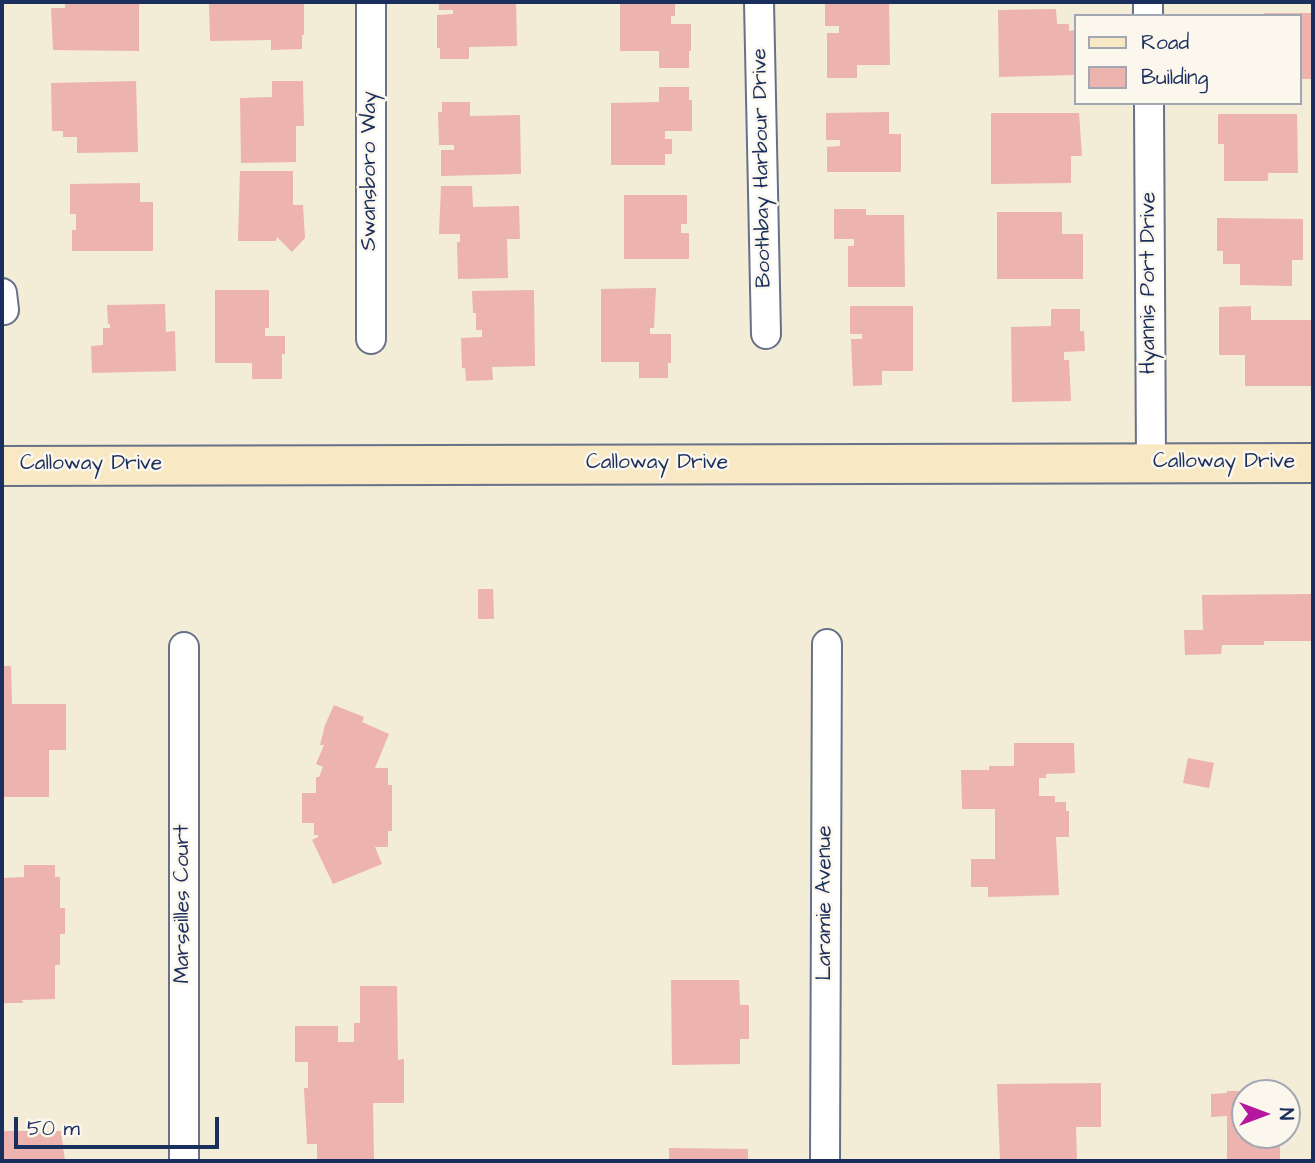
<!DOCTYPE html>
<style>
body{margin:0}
#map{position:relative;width:1315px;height:1163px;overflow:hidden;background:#f3ecd6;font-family:"Architects Daughter",sans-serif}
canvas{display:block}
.frame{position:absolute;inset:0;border:4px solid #1b2f5e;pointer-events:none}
.legend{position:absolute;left:1074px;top:14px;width:228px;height:91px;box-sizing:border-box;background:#fbf7ec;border:2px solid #a1a7b3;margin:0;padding:9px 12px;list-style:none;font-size:21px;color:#1b2f5e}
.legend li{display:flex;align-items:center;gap:14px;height:35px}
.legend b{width:35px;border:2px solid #a1a7b3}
.north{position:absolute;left:1231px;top:1079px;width:70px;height:70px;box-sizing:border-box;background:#fbf7ec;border:2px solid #a1a7b3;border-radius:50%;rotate:90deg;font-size:19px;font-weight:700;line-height:28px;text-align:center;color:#1b2f5e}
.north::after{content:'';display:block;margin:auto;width:24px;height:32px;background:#b5179e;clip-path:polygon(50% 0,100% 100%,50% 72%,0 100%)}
.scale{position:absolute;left:14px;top:1117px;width:205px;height:32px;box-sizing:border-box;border:4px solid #1b2f5e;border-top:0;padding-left:9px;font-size:21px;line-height:24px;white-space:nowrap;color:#1b2f5e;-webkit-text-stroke:5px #fbf7ec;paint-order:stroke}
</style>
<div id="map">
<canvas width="1315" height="1163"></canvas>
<div class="frame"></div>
<ul class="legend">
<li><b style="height:9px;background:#f8e8c3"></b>Road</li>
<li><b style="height:19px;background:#edb3ae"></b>Building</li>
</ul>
<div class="north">N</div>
<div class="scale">50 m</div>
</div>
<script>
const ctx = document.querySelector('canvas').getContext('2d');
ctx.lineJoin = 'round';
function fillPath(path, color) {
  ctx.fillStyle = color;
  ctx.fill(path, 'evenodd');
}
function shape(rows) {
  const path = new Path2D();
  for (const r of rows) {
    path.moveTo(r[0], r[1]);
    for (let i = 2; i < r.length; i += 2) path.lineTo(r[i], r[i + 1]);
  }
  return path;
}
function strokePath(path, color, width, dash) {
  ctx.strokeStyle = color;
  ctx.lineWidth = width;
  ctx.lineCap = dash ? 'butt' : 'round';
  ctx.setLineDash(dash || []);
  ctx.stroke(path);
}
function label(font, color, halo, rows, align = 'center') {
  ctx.font = font + ' "Architects Daughter",sans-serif';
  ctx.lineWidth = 5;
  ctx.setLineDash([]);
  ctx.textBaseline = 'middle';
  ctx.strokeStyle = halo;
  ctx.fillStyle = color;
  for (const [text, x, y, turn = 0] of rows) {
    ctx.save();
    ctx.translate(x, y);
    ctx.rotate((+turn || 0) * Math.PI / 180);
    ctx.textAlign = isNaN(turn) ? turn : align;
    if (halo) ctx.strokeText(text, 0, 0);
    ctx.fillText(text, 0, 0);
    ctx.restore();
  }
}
fillPath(shape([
 [65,2,139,2,139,51,53,50,51,8,65,8],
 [209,2,304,4,304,35,302,35,302,49,271,50,271,40,210,41],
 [439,2,516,2,517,46,469,47,469,59,440,59,440,48,437,48,437,15,453,14,453,10,439,10],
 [620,2,675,2,675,16,671,16,671,24,691,24,691,51,689,51,689,68,659,68,659,51,620,51],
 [825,2,889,2,890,65,857,65,857,78,827,78,827,33,839,33,839,26,825,26],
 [1056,9,1057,24,1069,24,1069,31,1075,30,1075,75,999,77,998,10],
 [1264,13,1313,13,1313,79,1299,79,1299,16,1264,16],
 [136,81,138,152,77,153,77,137,63,137,63,131,52,131,51,83],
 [272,81,303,81,304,126,296,126,296,162,241,163,240,98,272,97],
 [659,87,689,87,689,100,692,100,692,131,665,131,665,139,672,139,672,154,665,154,665,165,611,165,611,103,659,102],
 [442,102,470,102,470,116,520,115,521,174,441,176,441,150,454,150,454,145,439,145,438,112,442,112],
 [889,112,889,134,901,134,901,172,827,172,827,147,840,146,840,140,826,140,826,113],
 [991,113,1079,113,1082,156,1071,156,1071,183,991,184],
 [1218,114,1297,114,1298,173,1268,173,1268,181,1224,181,1224,144,1218,144],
 [240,171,293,171,293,205,303,205,305,238,292,252,277,237,276,241,238,241],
 [140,183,140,202,153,202,153,251,72,251,72,230,76,230,76,214,70,214,70,184],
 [441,186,472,186,473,207,519,206,520,239,507,239,508,278,458,279,457,242,460,242,460,234,439,234],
 [624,195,687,195,687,224,681,224,681,233,689,233,689,259,624,259],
 [834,209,866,209,866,215,904,215,905,287,848,287,848,246,854,246,854,239,834,239],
 [997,212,1062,212,1062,234,1083,234,1083,279,997,279],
 [1217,218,1303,219,1303,260,1292,260,1292,286,1240,285,1240,264,1223,264,1223,251,1217,251],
 [650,288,656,288,654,328,650,328,650,334,671,334,671,363,668,363,668,378,639,378,639,362,601,362,601,289],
 [215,290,269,290,269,328,265,328,265,336,285,336,285,354,282,354,282,379,252,379,252,363,215,363],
 [534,290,535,366,492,367,493,380,466,381,465,368,462,368,461,338,482,337,482,330,476,330,476,313,473,313,472,291],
 [165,304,166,332,175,331,176,371,92,373,91,346,103,345,103,328,110,328,110,324,108,324,107,305],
 [850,306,913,306,913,371,882,371,882,385,853,386,851,339,862,339,862,334,850,334],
 [1251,306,1251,320,1313,320,1313,386,1245,386,1245,355,1219,355,1219,307],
 [1051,309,1080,309,1080,331,1084,331,1085,351,1064,352,1064,360,1069,360,1071,401,1012,402,1011,327,1051,326],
 [478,589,493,589,494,619,478,619],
 [1313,594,1313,641,1264,641,1264,645,1222,645,1221,654,1185,655,1184,630,1203,630,1202,595],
 [2,666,11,666,12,704,66,704,66,750,49,750,49,797,2,797],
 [334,705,364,717,362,722,389,734,375,768,388,768,388,785,392,785,392,831,388,831,388,847,375,847,382,864,333,884,312,840,318,837,318,835,314,835,314,823,302,823,302,793,316,793,316,777,319,777,323,767,316,764,324,745,320,745,325,725],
 [1014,743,1074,743,1075,773,1046,774,1046,778,1039,778,1039,796,1055,796,1055,802,1066,802,1066,811,1069,811,1069,837,1056,837,1059,895,988,897,988,887,971,887,971,859,995,859,995,809,962,809,961,770,989,770,989,766,1014,766],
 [1188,758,1214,763,1209,788,1183,783],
 [24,865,55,865,55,877,60,877,60,908,65,908,65,934,60,934,60,965,55,965,55,999,22,1000,23,1003,2,1003,2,878,24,877],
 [671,980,739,980,740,1005,749,1005,749,1039,740,1039,740,1064,672,1065],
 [360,986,397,986,398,1060,404,1059,404,1103,373,1103,374,1161,317,1161,317,1144,307,1144,304,1088,308,1088,308,1062,295,1062,295,1026,338,1026,338,1042,354,1042,354,1023,360,1023],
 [1101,1083,1101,1127,1076,1127,1077,1161,1000,1161,997,1084],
 [1227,1091,1245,1091,1245,1135,1280,1135,1280,1161,1227,1161,1227,1116,1211,1117,1211,1094,1227,1093],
 [2,1131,61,1131,65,1161,2,1161],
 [669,1148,748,1149,748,1161,669,1161]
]), '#edb3ae');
const minor = shape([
 [371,2,371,339],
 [759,2,766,334],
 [1148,2,1148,16],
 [1149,103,1151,462],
 [2,293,4,310],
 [184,1161,184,647],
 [825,1161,827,644]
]);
const secondary = shape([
 [2,466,1313,463]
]);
strokePath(minor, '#677188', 32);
strokePath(secondary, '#677188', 42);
strokePath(minor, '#fff', 28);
strokePath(secondary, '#f8e8c3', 38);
label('21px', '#1b2f5e', '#fbf7ec', [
 ["Boothbay Harbour Drive",763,168,-91],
 ["Swansboro Way",371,171,-90],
 ["Hyannis Port Drive",1150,283,-90],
 ["Calloway Drive",1224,463],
 ["Calloway Drive",657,464],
 ["Calloway Drive",91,465],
 ["Laramie Avenue",826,903,-90],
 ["Marseilles Court",184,904,-90]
]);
</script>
